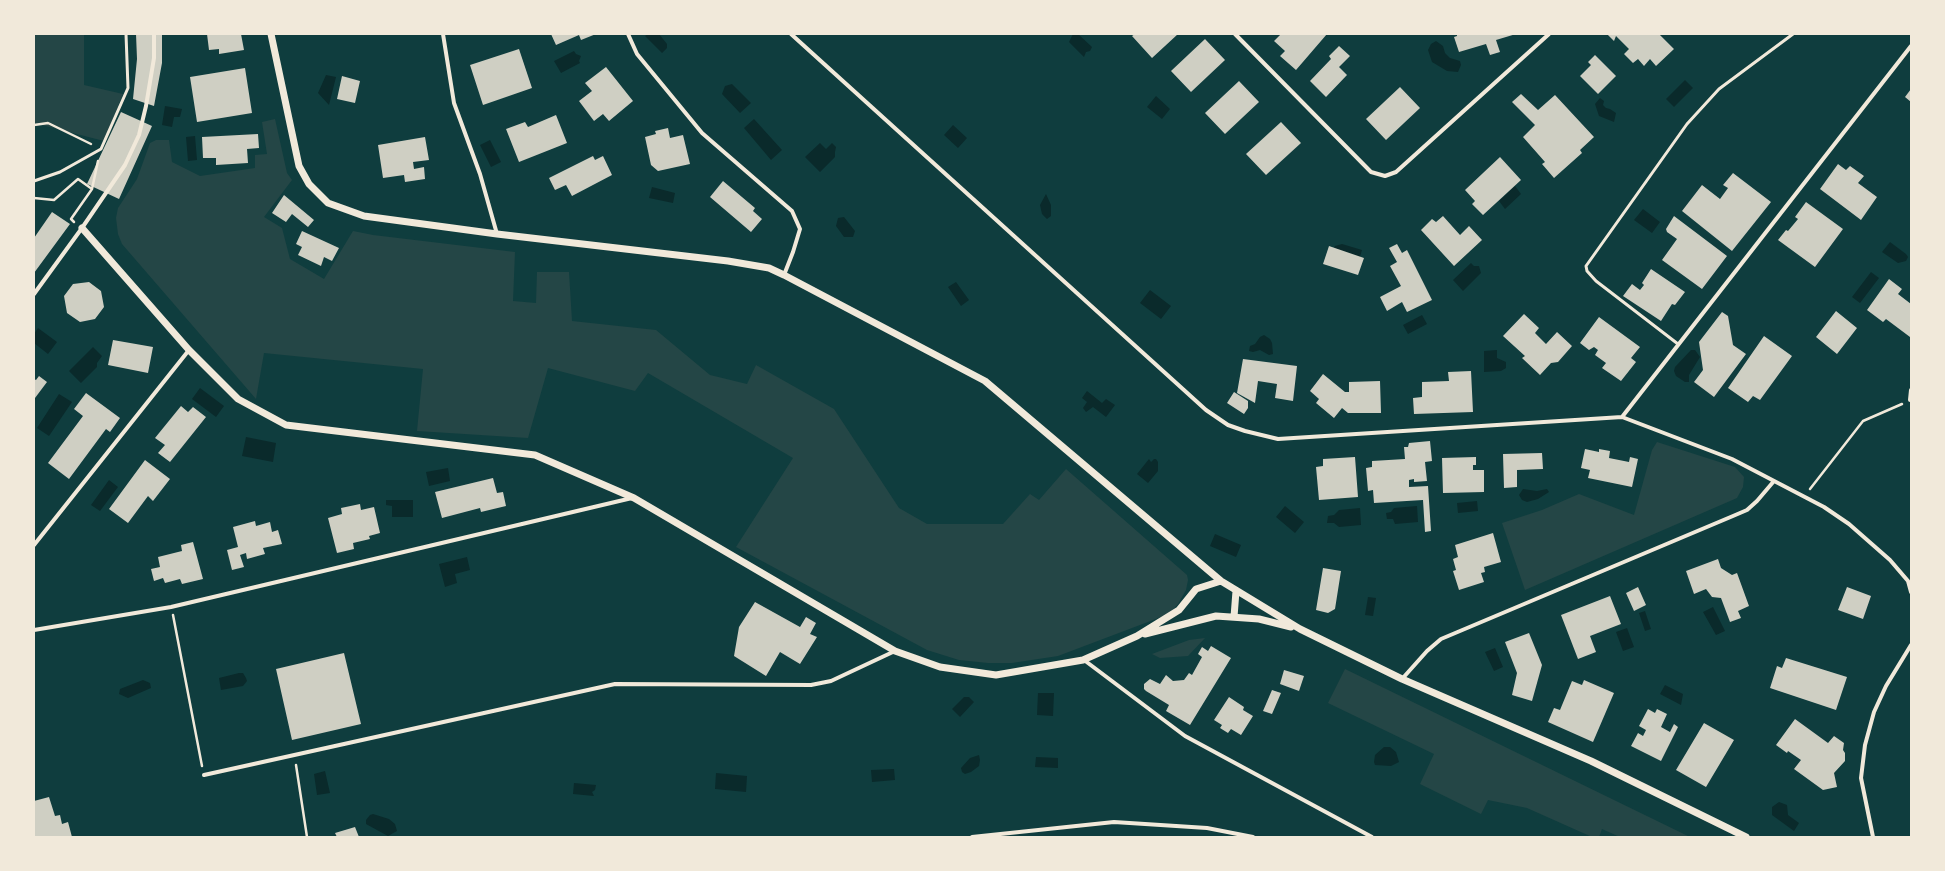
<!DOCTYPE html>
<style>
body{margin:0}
#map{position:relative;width:1945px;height:871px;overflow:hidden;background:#0f3d3e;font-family:Rubik,sans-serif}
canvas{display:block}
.frame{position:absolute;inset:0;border:35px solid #f1e9da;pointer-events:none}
</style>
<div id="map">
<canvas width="1945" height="871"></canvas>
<div class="frame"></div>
</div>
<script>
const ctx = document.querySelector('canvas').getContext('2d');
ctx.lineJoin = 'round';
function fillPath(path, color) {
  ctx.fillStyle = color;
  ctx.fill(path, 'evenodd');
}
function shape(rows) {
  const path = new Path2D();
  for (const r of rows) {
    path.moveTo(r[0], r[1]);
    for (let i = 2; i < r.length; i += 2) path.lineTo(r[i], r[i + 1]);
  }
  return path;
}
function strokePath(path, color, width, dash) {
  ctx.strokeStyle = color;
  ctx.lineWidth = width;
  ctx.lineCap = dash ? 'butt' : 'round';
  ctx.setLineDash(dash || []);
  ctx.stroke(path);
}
fillPath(shape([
 [34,34,84,34,84,85,123,94,104,141,34,123],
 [275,119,287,173,292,180,264,217,282,228,290,259,324,279,353,231,373,235,515,252,513,301,536,303,537,272,569,272,572,321,656,330,710,375,747,384,756,365,834,409,899,508,927,524,1003,524,1030,494,1039,500,1066,469,1187,575,1188,580,1186,590,1178,604,1169,614,1058,656,1012,663,988,663,959,660,927,650,736,547,793,458,648,373,635,391,548,368,528,438,417,431,423,369,264,353,256,399,122,244,118,234,116,218,118,208,137,179,150,143,156,140,169,140,172,162,200,176,255,168,255,155,267,154,262,122],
 [1657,442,1735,467,1744,477,1743,487,1737,498,1525,590,1502,523,1542,510,1579,494,1634,515,1652,450],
 [1205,638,1188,656,1160,658,1152,654,1189,640],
 [1345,669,1690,837,1620,837,1602,829,1599,837,1592,837,1527,808,1488,800,1481,814,1420,784,1434,754,1328,703]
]), '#244646');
fillPath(shape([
 [648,34,659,34,667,44,667,48,662,53,645,36],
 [1073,34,1078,34,1092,47,1090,51,1086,52,1084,57,1069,42],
 [1436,41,1443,46,1445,53,1450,58,1460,61,1461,65,1458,72,1447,71,1432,62,1428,50,1431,44],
 [574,51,576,54,581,56,579,61,580,63,561,73,554,61],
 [326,75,336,77,329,105,318,93],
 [1685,80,1693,88,1674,107,1666,99],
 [732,84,751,103,740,113,722,94,725,86],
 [1156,96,1170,109,1162,119,1147,107],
 [1600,98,1604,101,1603,105,1606,108,1610,109,1616,113,1614,122,1599,116,1595,104],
 [165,106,182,109,180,117,174,117,172,127,162,125],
 [754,119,782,150,771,160,744,128],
 [953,125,967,138,958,148,944,135],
 [195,136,197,160,188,161,186,137],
 [490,140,501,162,491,167,480,145],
 [820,143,826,149,832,143,836,147,835,152,835,157,820,172,805,157],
 [1515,186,1521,194,1505,209,1499,201],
 [652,187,675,193,673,203,649,198],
 [1046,194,1051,205,1051,216,1047,219,1042,214,1040,205],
 [1643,209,1660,222,1652,233,1634,220],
 [844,217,855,231,853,237,844,237,836,226,838,218],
 [1890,242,1906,254,1908,257,1906,261,1898,263,1882,252],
 [1342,244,1362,250,1359,260,1334,248,1335,246],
 [1471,263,1474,266,1479,266,1481,273,1463,291,1453,280],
 [1871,272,1879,278,1860,303,1852,297],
 [956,282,969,300,961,306,948,287],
 [1150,290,1171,306,1161,319,1140,303],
 [1422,315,1427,324,1408,334,1403,325],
 [38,328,57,342,48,354,34,343,34,334],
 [1264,335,1270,339,1272,343,1273,354,1269,355,1260,350,1253,352,1249,351,1250,346,1255,344,1260,337],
 [93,347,102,356,97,363,97,367,81,383,69,371],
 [1497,350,1497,358,1506,362,1506,368,1501,371,1484,372,1484,351],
 [1691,350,1695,350,1700,357,1689,375,1689,382,1685,382,1676,376,1674,371,1675,367],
 [200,388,224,406,216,417,192,399],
 [1087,391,1102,403,1106,399,1115,405,1106,417,1093,407,1086,412,1083,408,1087,402,1082,398],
 [59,394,72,402,49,436,37,428],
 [246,437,276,443,273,462,242,456],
 [1149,459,1151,462,1154,459,1156,459,1158,462,1158,471,1148,483,1137,474],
 [448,468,450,481,429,486,426,472],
 [109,480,118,487,100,511,91,505],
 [1523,489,1537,491,1547,489,1549,492,1538,499,1527,502,1522,500,1519,495],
 [386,500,413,500,413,517,392,517,392,506,386,505],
 [1477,501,1478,511,1458,513,1457,503],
 [1285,506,1304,522,1295,533,1276,517],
 [1417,506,1418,522,1395,524,1393,519,1387,519,1386,513,1391,512,1394,508],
 [1360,508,1361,525,1339,527,1334,523,1327,523,1328,516,1334,515,1339,510],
 [1215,534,1241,545,1236,557,1210,546],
 [467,557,470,570,455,574,457,583,445,587,439,564],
 [1368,597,1376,598,1373,616,1365,615],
 [1713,607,1725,631,1716,635,1703,612],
 [1645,611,1651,629,1645,631,1639,613],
 [1627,628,1634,647,1623,651,1616,632],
 [1495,648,1503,667,1494,671,1485,652],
 [239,673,243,673,246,678,247,681,243,686,221,690,219,678],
 [143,680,150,683,151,688,128,698,119,694,120,689],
 [1665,685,1683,694,1681,705,1660,694],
 [1038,693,1054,693,1053,716,1037,715],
 [964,697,969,697,974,702,960,717,952,709],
 [1384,747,1390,747,1396,752,1399,762,1391,766,1375,765,1374,762,1375,755],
 [979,755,980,760,979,766,971,772,965,774,962,772,961,768,970,758],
 [1036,757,1058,758,1058,768,1035,767],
 [894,769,895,780,872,782,871,770],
 [325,771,330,793,317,795,314,774],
 [716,773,747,776,746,792,715,789],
 [574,783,596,785,595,790,592,792,594,796,573,794],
 [1779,802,1787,805,1788,815,1799,823,1794,831,1772,815,1772,807],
 [373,814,389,819,395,824,397,831,388,836,366,824,366,820,370,815]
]), '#0a2a2b');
fillPath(shape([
 [136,34,162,34,162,63,154,106,133,99,137,59],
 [207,34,241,34,244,50,219,54,219,49,209,50],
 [551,34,596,34,581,40,579,35,556,45],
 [1135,34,1178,34,1152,58,1132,36],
 [1281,34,1327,34,1296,70,1280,56,1285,51,1274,41],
 [1457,34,1516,34,1496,40,1500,52,1490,55,1486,44,1459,52,1454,37,1457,36],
 [1607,34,1659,34,1674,49,1656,66,1650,59,1644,66,1638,59,1633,63,1624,54,1629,49,1616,36,1614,41],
 [1205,39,1225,60,1191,92,1171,71],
 [1339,46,1350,56,1339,67,1347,75,1326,97,1310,81,1331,59,1329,56],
 [519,49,532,88,483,105,470,65],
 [1595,55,1616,76,1598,94,1580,76,1591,65,1588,62],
 [606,67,633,101,609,121,603,114,594,121,579,101,592,91,585,83],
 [245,68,252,113,197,122,190,77],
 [342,76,360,81,355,103,337,99],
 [1239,81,1259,102,1225,134,1205,113],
 [1400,87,1420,108,1386,140,1366,119],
 [1911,89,1911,102,1905,97],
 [1521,94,1538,110,1555,95,1594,137,1580,150,1582,153,1554,178,1542,164,1545,162,1523,137,1535,125,1512,102],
 [121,112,152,126,119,199,87,184],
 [556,115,567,143,519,162,506,129,525,122,528,127],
 [1281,122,1301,143,1266,175,1246,154],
 [668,128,670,138,683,135,690,164,658,171,651,165,645,137,656,134,655,131],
 [258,134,259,148,247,149,248,163,216,165,216,158,203,158,202,137],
 [425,137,429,160,413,162,414,169,424,167,425,179,405,182,404,175,383,178,378,145],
 [593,156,595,160,603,156,612,175,572,196,566,185,555,190,549,178],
 [1500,157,1521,180,1483,215,1472,204,1475,201,1465,190],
 [1838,164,1846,170,1850,166,1864,176,1858,183,1877,197,1861,220,1820,189],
 [1733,173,1771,202,1732,251,1682,211,1702,185,1720,199,1728,188,1723,185],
 [723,181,755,208,753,211,762,219,751,232,710,197],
 [284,195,314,220,308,227,292,214,286,222,272,213],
 [1806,202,1843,229,1815,267,1778,240,1786,230,1788,231,1798,219,1795,217],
 [52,212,70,224,34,273,34,238],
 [1443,216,1460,235,1469,226,1482,240,1454,266,1421,230,1432,219,1436,222],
 [1674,216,1727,256,1702,289,1662,260,1677,239,1667,232,1666,229],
 [302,231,339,248,332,261,324,257,321,266,298,255,302,247,296,244],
 [1397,244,1402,253,1407,250,1432,300,1407,312,1402,302,1387,311,1380,297,1401,286,1390,266,1397,262,1389,248],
 [1329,246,1364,258,1358,275,1323,264],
 [1651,269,1685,292,1675,305,1672,304,1661,321,1623,296,1632,284,1640,290,1644,285,1642,283],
 [1889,279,1902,289,1898,294,1911,304,1910,337,1886,319,1883,322,1867,310],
 [89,282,101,291,104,307,95,319,80,322,67,313,64,296,73,284],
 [1836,311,1857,328,1837,354,1816,337],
 [1722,312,1728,316,1733,345,1746,354,1714,397,1694,382,1703,370,1699,342],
 [1524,314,1539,328,1535,333,1546,344,1557,332,1572,346,1558,362,1551,363,1540,375,1522,358,1525,356,1503,336],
 [1599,317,1640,347,1631,358,1636,362,1621,381,1602,368,1606,363,1595,355,1598,350,1594,347,1589,350,1580,343],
 [1764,336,1792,356,1760,400,1753,396,1748,402,1728,388],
 [113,340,153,347,148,373,108,365],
 [1243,359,1297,366,1293,401,1275,398,1277,384,1258,381,1255,403,1237,393],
 [1471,371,1473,412,1414,414,1413,398,1422,397,1422,382,1449,381,1448,372],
 [1323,374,1345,392,1349,392,1349,382,1380,381,1381,413,1348,413,1342,408,1334,418,1316,403,1319,399,1310,391],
 [39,376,47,382,35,398,34,379,36,380],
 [1234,392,1248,401,1248,408,1244,414,1227,403],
 [86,393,120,418,110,432,106,429,69,479,48,463,83,416,74,409],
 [181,406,188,412,193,407,206,417,170,462,158,453,165,445,155,438],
 [1430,441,1432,461,1425,462,1427,481,1414,482,1414,479,1409,480,1409,487,1428,486,1431,531,1425,532,1423,500,1374,503,1373,490,1368,491,1366,468,1372,467,1372,461,1405,459,1404,447,1408,447,1409,443],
 [1585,449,1599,452,1599,449,1610,451,1609,458,1629,462,1630,457,1638,459,1632,487,1588,478,1590,470,1581,468],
 [1542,453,1543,469,1517,470,1517,487,1504,488,1503,454],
 [1355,457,1358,497,1319,500,1316,467,1323,466,1323,459],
 [1476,457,1476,465,1473,465,1473,470,1484,470,1484,492,1443,493,1442,458],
 [145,460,170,479,153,501,148,496,128,523,109,509],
 [493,478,497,493,503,492,506,506,481,512,480,508,442,518,435,492],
 [360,504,361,510,374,507,380,533,369,536,370,539,353,543,354,549,337,553,328,518,342,514,341,508],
 [255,521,256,526,270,522,272,532,278,530,282,544,263,548,265,554,247,559,246,553,240,555,244,567,232,570,227,550,238,547,233,527],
 [1493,533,1501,562,1484,567,1485,572,1481,573,1484,582,1459,590,1453,571,1456,570,1453,559,1458,557,1455,545],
 [193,542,203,579,182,584,180,579,165,583,163,578,154,581,151,569,160,567,158,557,182,551,181,545],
 [1718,559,1721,568,1732,575,1737,573,1749,606,1738,611,1741,618,1730,622,1721,598,1712,597,1706,589,1694,594,1686,571],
 [1323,568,1341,571,1335,609,1328,613,1316,610],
 [1638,587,1646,605,1634,611,1626,593],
 [1847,587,1871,596,1863,619,1838,610],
 [1610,596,1621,624,1590,636,1596,652,1578,659,1561,615],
 [755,602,800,627,806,617,816,623,810,634,817,637,800,664,780,652,766,676,734,656,739,627],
 [1529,633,1542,665,1532,701,1512,695,1517,673,1505,642],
 [1211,646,1231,658,1190,725,1166,711,1169,705,1146,691,1144,689,1144,684,1150,679,1160,684,1166,675,1173,681,1184,680,1189,673,1192,675,1202,657,1198,654,1202,647,1208,651],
 [344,653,361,724,292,740,276,669],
 [1786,658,1847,677,1836,710,1770,688,1777,666,1782,668],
 [1284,670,1304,676,1299,691,1280,684],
 [1584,680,1614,693,1593,742,1548,722,1554,708,1560,710,1572,681,1582,685],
 [1272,690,1281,693,1272,714,1263,711],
 [1229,697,1244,707,1243,710,1253,716,1241,735,1231,729,1228,733,1220,728,1222,725,1214,720],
 [1648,709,1655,713,1657,709,1667,714,1661,727,1670,732,1674,724,1678,727,1661,761,1631,746,1638,733,1643,736,1646,730,1639,726],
 [1795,719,1828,743,1834,736,1844,743,1843,750,1845,753,1845,761,1834,773,1837,787,1823,790,1794,769,1801,760,1788,751,1787,753,1776,745],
 [1704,723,1734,740,1706,787,1676,770],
 [49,797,55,816,60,815,62,824,68,822,72,837,34,837,34,801],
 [355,827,359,837,337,837,335,833]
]), '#cfcfc3');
strokePath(shape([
 [34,125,48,123,91,144],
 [34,198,54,200,78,179,92,189,98,161],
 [74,222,71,219,92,189],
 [1810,489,1863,421,1902,404],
 [173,615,202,766],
 [296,765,307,837]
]), '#f1e9da', 2.5);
strokePath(shape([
 [34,181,60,172,101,149,128,88,126,34],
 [1678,344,1596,281,1587,271,1586,266,1687,124,1719,89,1793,34]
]), '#f1e9da', 3);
strokePath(shape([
 [443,34,454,103,480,174,497,234],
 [628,34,637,54,702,133,792,211,800,229,793,252,784,275],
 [791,34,1206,410,1228,425,1245,431,1278,439,1622,417,1732,459,1824,507,1849,524,1890,560,1908,581,1911,592],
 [1235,34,1371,172,1385,176,1396,172,1549,34],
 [34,294,82,228,125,165,139,135,146,106,154,58,154,34],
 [1910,400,1911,390],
 [1622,417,1911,46],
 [34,545,189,350],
 [34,630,171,607,632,498],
 [1084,660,1185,736,1372,837],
 [1402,679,1427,651,1441,639,1733,516,1747,510,1757,501,1774,481],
 [204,775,615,684,811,685,831,681,895,651],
 [972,837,1114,822,1207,828,1253,837],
 [1873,837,1861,778,1865,745,1874,712,1886,686,1911,645]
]), '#f1e9da', 4);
strokePath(shape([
 [271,34,299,166,309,184,328,203,364,216,497,234,728,261,769,268,784,275,985,381,1221,581,1300,629,1402,679,1591,761,1746,837],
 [82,228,189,350,238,399,286,425,535,455,634,498,895,651,940,667,996,675,1083,660,1137,636,1179,610,1196,589,1221,581],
 [1234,617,1236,591],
 [1145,634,1216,616,1259,619,1291,627]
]), '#f1e9da', 7);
</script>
